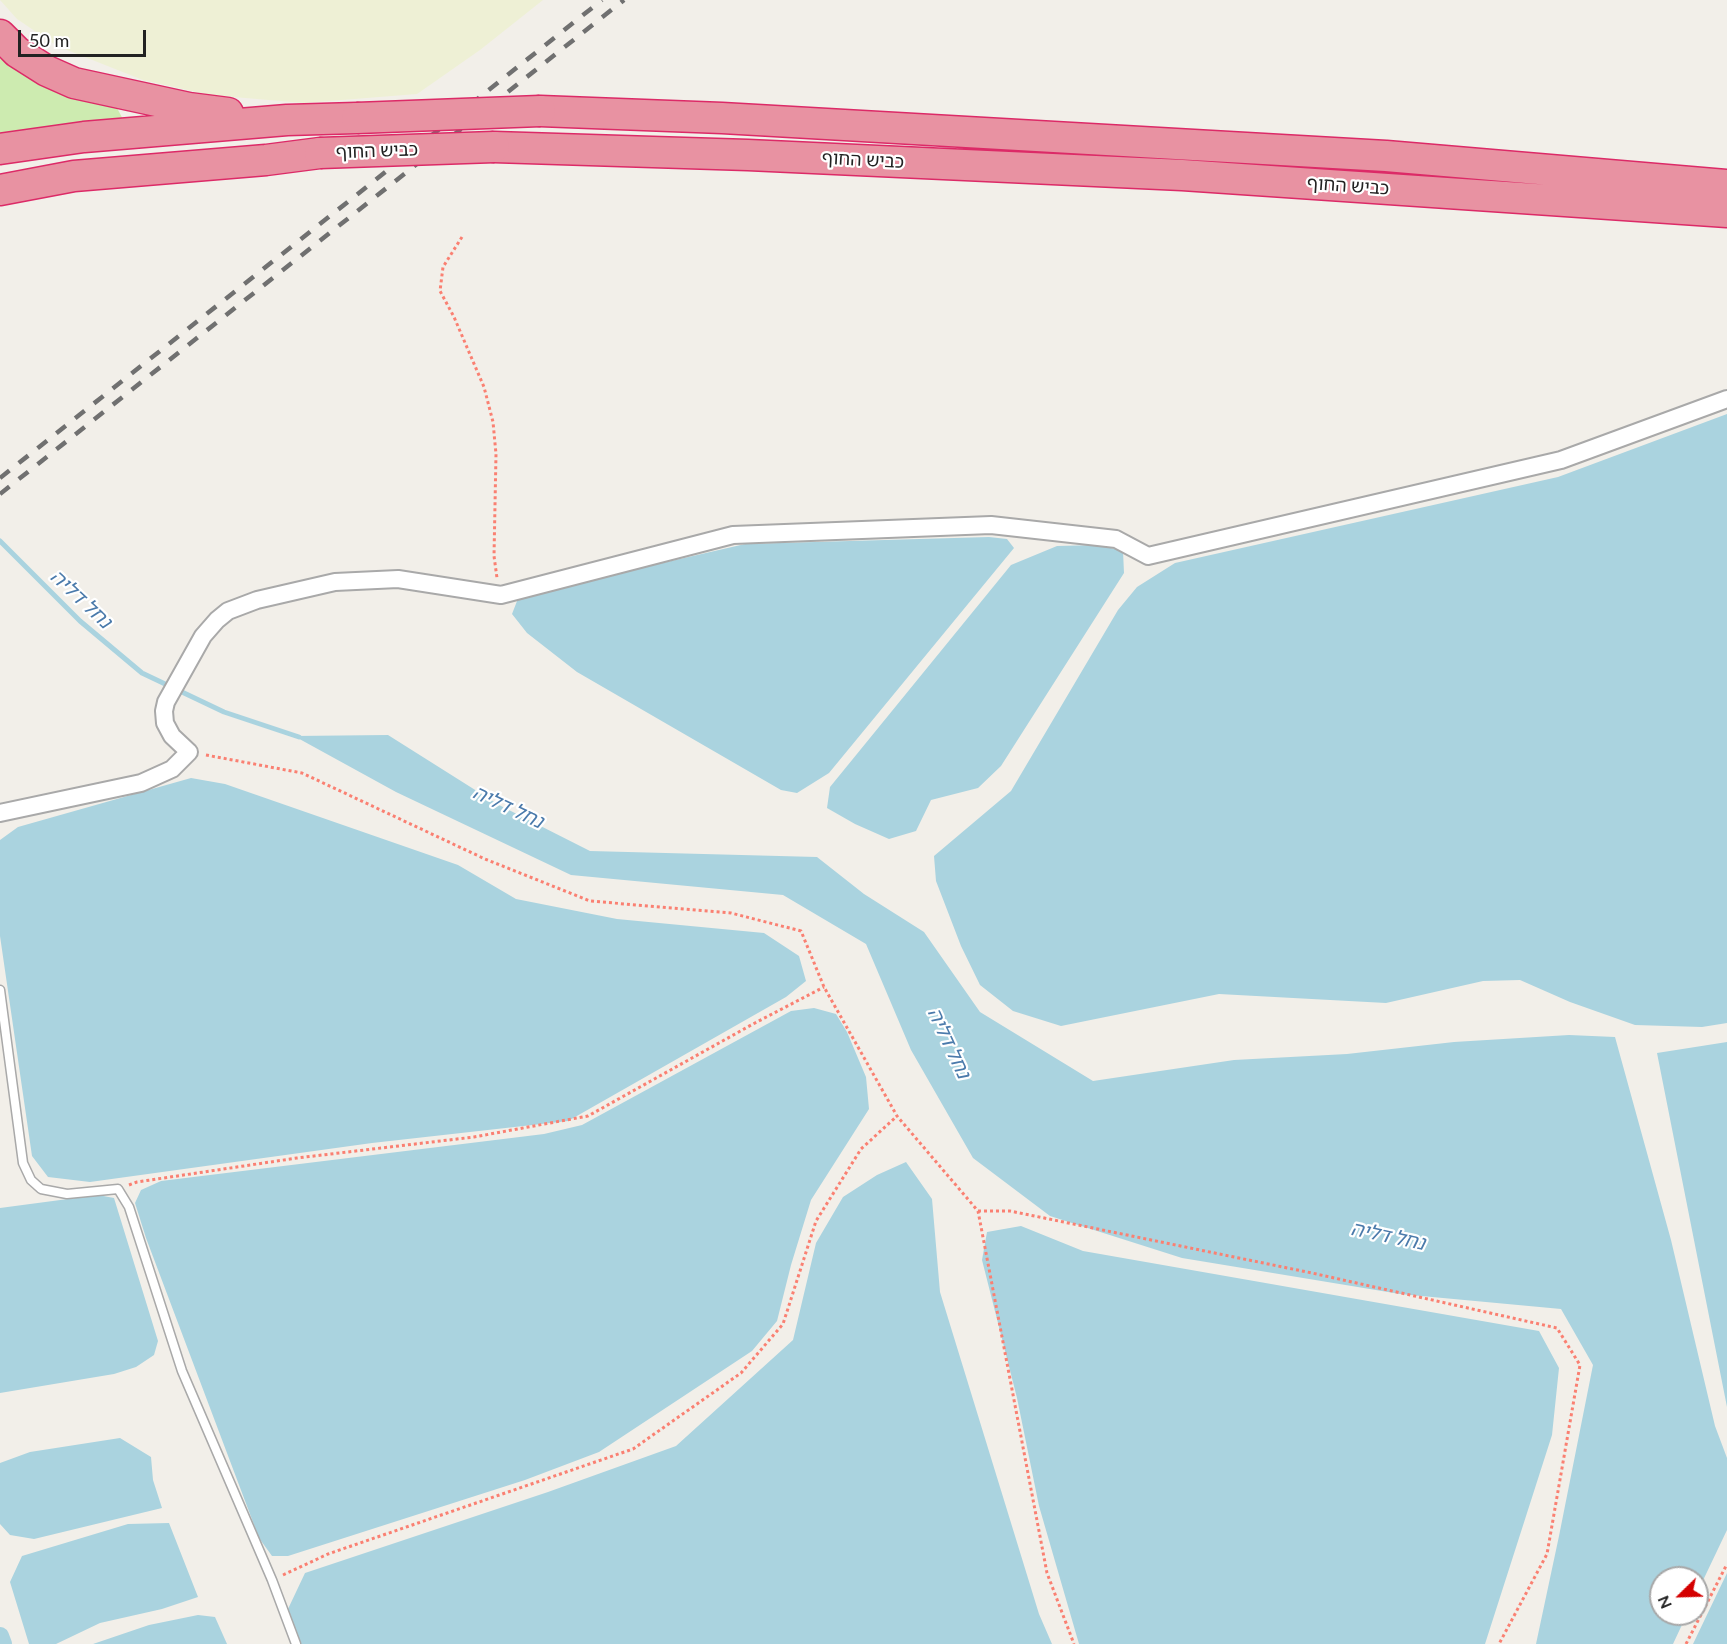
<!DOCTYPE html>
<meta charset="utf-8">
<style>
body{margin:0}
#map{position:relative;width:1727px;height:1644px;overflow:hidden;background:#f2efe9;font-family:Lato,sans-serif}
canvas{display:block}
.north{position:absolute;left:1649px;top:1566px;width:60px;height:60px;box-sizing:border-box;background:#fff;border:2px solid #a7a7a7;border-radius:50%;rotate:247deg;font-size:16px;font-weight:700;line-height:24px;text-align:center;color:#222}
.north::after{content:'';display:block;margin:auto;width:21px;height:27px;background:#d40000;clip-path:polygon(50% 0,100% 100%,50% 72%,0 100%)}
.scale{position:absolute;left:18px;top:30px;width:128px;height:27px;box-sizing:border-box;border:3px solid #222;border-top:0;padding-left:8px;font-size:18px;line-height:21px;white-space:nowrap;color:#222;-webkit-text-stroke:4px #fff;paint-order:stroke}
</style>
<div id="map">
<canvas width="1727" height="1644"></canvas>
<div class="north">N</div>
<div class="scale">50 m</div>
</div>
<script>
const ctx = document.querySelector('canvas').getContext('2d');
ctx.lineJoin = 'round';
function fillPath(path, color) {
  ctx.fillStyle = color;
  ctx.fill(path, 'evenodd');
}
function shape(rows) {
  const path = new Path2D();
  for (const r of rows) {
    path.moveTo(r[0], r[1]);
    for (let i = 2; i < r.length; i += 2) path.lineTo(r[i], r[i + 1]);
  }
  return path;
}
function strokePath(path, color, width, dash) {
  ctx.strokeStyle = color;
  ctx.lineWidth = width;
  ctx.lineCap = dash ? 'butt' : 'round';
  ctx.setLineDash(dash || []);
  ctx.stroke(path);
}
function label(font, color, halo, rows, align = 'center') {
  ctx.font = font + ' Lato,"Noto Sans Hebrew",sans-serif';
  ctx.lineWidth = 4.5;
  ctx.setLineDash([]);
  ctx.textBaseline = 'middle';
  ctx.strokeStyle = halo;
  ctx.fillStyle = color;
  for (const [text, x, y, turn = 0] of rows) {
    ctx.save();
    ctx.translate(x, y);
    ctx.rotate((+turn || 0) * Math.PI / 180);
    ctx.textAlign = isNaN(turn) ? turn : align;
    if (halo) ctx.strokeText(text, 0, 0);
    ctx.fillText(text, 0, 0);
    ctx.restore();
  }
}
fillPath(shape([
 [0,0,543,0,480,50,417,94,304,103,210,95,143,80,57,46,17,19]
]), '#eef0d5');
fillPath(shape([
 [0,58,36,82,117,108,126,125,0,135]
]), '#cdebb0');
fillPath(shape([
 [1727,414,1727,1023,1702,1027,1635,1025,1570,1002,1520,980,1483,981,1386,1003,1219,994,1061,1026,1013,1011,980,985,961,946,936,881,934,856,1011,791,1118,610,1137,587,1175,563,1558,477],
 [989,537,1007,539,1014,548,829,773,797,793,781,790,577,672,527,633,512,614,519,596,745,544],
 [1098,545,1123,551,1124,573,1001,766,978,788,931,800,916,831,889,839,855,824,827,808,830,787,1011,565,1057,546],
 [388,735,499,805,590,851,817,857,864,894,924,932,980,1012,1093,1081,1234,1060,1347,1054,1454,1042,1569,1035,1615,1037,1671,1240,1715,1426,1727,1458,1727,1530,1697,1593,1697,1578,1661,1578,1661,1614,1687,1614,1673,1644,1536,1644,1559,1536,1593,1365,1561,1309,1400,1294,1182,1258,1050,1216,973,1158,911,1050,866,944,783,895,571,875,396,792,294,736],
 [191,778,225,784,458,865,516,899,617,919,764,933,799,956,806,981,786,997,568,1121,372,1143,90,1182,48,1177,32,1156,0,936,0,840,18,827],
 [814,1008,836,1014,847,1032,866,1077,869,1109,811,1200,791,1265,777,1321,752,1351,599,1452,525,1480,288,1556,272,1556,259,1538,146,1238,135,1203,141,1190,161,1181,544,1134,582,1125,791,1011],
 [1727,1042,1727,1407,1657,1053],
 [906,1162,932,1199,940,1292,1039,1614,1052,1644,299,1644,288,1609,305,1573,548,1492,676,1446,793,1340,816,1243,843,1197,877,1175],
 [98,1195,114,1198,158,1341,154,1355,136,1367,114,1374,0,1393,0,1208],
 [1021,1226,1083,1251,1539,1331,1559,1368,1552,1435,1485,1644,1079,1644,1039,1506,1017,1398,982,1260,987,1232],
 [120,1438,151,1457,153,1480,162,1508,34,1539,10,1535,0,1524,0,1463,30,1452],
 [169,1523,198,1597,162,1609,100,1623,56,1644,29,1644,10,1582,22,1556,128,1524],
 [1727,1573,1727,1644,1693,1644],
 [198,1615,215,1617,227,1644,93,1644,149,1625]
]), '#aad3df');
strokePath(shape([
 [0,541,80,621,142,673,224,712,299,737]
]), '#aad3df', 5);
strokePath(shape([
 [0,1636,3,1644]
]), '#aad3df', 18);
const lane = shape([
 [0,990,23,1163,31,1180,41,1189,67,1194,118,1189,129,1207,182,1371,272,1580,296,1644]
]);
const street = shape([
 [0,813,141,783,172,769,189,752,172,736,165,723,164,711,166,702,203,636,217,620,228,611,257,600,335,582,398,579,501,595,733,535,991,525,1116,539,1148,556,1561,460,1727,399]
]);
const highway = shape([
 [0,35,17,52,47,71,74,83,189,108,228,113],
 [540,111,722,118,1386,156,1727,185],
 [494,147,748,155,1182,175,1727,212],
 [0,149,84,137,287,120,357,118],
 [0,190,74,176,266,160,320,153]
]);
strokePath(lane, '#a9a9a9', 11);
strokePath(street, '#a9a9a9', 20);
strokePath(highway, '#dc2a67', 33);
strokePath(shape([
 [462,237,443,267,440,291,454,317,484,387,493,422,496,454,494,556,497,578],
 [206,755,302,773,485,859,590,901,731,913,801,931,824,987,897,1116,978,1211,1047,1573,1074,1644],
 [129,1185,137,1182,297,1158,474,1137,588,1116,753,1024,824,987],
 [978,1211,1010,1211,1312,1273,1557,1328,1580,1365,1547,1554,1499,1644],
 [283,1575,328,1554,633,1449,741,1373,783,1324,816,1221,861,1149,897,1116],
 [1686,1644,1727,1564]
]), '#fa8072', 3, [3, 3]);
strokePath(lane, '#fff', 8);
strokePath(street, '#fff', 16);
strokePath(highway, '#e892a2', 30);
strokePath(shape([
 [0,478,602,0],
 [0,494,624,0]
]), '#707070', 4.5, [12, 12]);
const highwayBridge = shape([
 [357,118,540,111],
 [320,153,494,147]
]);
strokePath(highwayBridge, '#dc2a67', 33, []);
strokePath(highwayBridge, '#e892a2', 30);
label('18px', '#222', '#fff', [
 ["כביש החוף",377,151,-2],
 ["כביש החוף",863,160,3],
 ["כביש החוף",1348,186,4]
]);
label('italic 20px', '#4a7aab', '#fff', [
 ["נחל דליה",81,599,43],
 ["נחל דליה",508,807,25],
 ["נחל דליה",949,1043,65],
 ["נחל דליה",1388,1236,12]
]);
</script>
